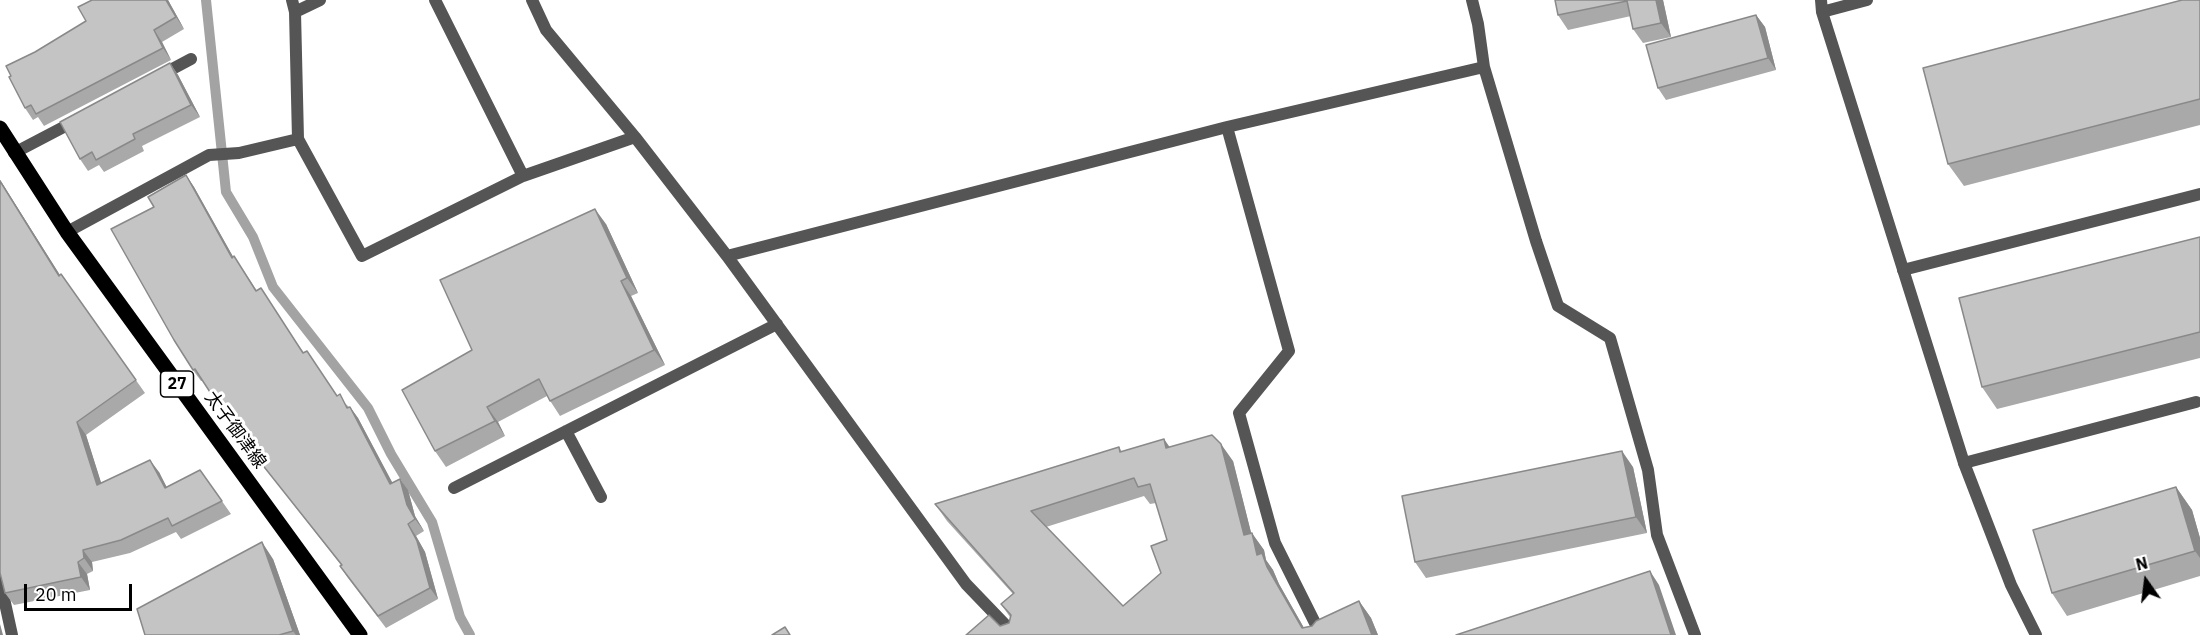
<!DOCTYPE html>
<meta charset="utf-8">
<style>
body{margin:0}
#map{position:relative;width:2200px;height:635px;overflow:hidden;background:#fff;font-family:"IBM Plex Sans",sans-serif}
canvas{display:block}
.north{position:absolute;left:2116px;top:551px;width:60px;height:60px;-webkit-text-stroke:4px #fff;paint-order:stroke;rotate:346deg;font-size:16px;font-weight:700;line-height:24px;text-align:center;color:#000}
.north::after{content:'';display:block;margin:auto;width:21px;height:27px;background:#000;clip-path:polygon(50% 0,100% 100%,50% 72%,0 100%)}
.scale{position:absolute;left:24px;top:584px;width:108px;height:27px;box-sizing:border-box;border:3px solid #000;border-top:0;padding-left:8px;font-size:18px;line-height:21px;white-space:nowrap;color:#000;-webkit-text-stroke:4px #fff;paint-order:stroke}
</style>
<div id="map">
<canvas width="2200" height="635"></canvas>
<div class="north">N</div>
<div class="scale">20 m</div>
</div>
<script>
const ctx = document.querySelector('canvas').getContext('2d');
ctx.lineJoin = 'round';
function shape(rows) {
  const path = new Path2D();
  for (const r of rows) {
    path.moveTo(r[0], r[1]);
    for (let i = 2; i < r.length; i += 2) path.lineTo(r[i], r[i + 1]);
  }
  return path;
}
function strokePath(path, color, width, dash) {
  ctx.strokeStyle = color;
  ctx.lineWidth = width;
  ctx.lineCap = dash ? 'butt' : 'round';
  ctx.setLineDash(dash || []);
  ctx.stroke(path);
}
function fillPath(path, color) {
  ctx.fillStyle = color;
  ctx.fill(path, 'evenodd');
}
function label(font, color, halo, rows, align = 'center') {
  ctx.font = font + ' "IBM Plex Sans","Noto Sans JP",sans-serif';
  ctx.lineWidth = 6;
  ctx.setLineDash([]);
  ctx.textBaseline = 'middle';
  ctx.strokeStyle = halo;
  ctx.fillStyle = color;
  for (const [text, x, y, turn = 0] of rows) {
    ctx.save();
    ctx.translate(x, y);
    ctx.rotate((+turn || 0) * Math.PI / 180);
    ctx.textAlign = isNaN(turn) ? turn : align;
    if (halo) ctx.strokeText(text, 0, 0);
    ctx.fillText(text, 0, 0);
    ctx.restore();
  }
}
strokePath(shape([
 [206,0,226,192,253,237,273,287,368,408,391,454,432,522,460,617,470,635]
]), '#a3a3a3', 10);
strokePath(shape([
 [1903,270,2200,194],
 [1964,463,2196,402]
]), '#555', 12);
strokePath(shape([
 [292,0,295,12,298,139,362,256,523,176,635,137],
 [435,0,523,176],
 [532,0,546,30,635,137,727,256,966,584,1015,635],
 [1472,0,1478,24,1484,67,1536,241,1558,306,1610,338,1648,470,1657,535,1695,635],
 [1821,0,1822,12,1964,463,2011,585,2036,635],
 [295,12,320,0],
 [1822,12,1867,0],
 [161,75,191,59],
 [1227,127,1289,351,1239,413,1275,543,1321,635],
 [14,153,77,120],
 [67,232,209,155,239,153,298,139],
 [727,256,1227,127,1484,67],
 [566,431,601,497],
 [454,488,777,324],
 [0,580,12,635]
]), '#555', 12);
strokePath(shape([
 [0,128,67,232,360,635]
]), '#000', 15);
fillPath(shape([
 [92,0,168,0,184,29,162,42,171,60,44,126,38,117,33,120,25,108,11,76,35,52,86,21],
 [1555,0,1663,0,1671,37,1643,43,1633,29,1631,16,1568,30,1558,15],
 [2200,0,2200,125,1964,186,1948,164],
 [1756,15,1765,27,1776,70,1666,100,1658,88],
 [170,63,178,75,200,117,142,146,144,151,104,172,99,165,88,171,80,159],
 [186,175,194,187,233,257,242,268,257,291,337,396,349,407,350,407,358,418,392,483,400,479,408,490,415,516,424,531,416,536,425,552,438,599,386,628,348,578,340,566,341,565,243,440,203,381,201,381,193,370],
 [0,180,60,275,61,274,145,393,86,435,101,483,159,472,166,487,200,470,231,514,181,539,176,532,130,553,92,562,93,571,87,574,90,590,14,605,5,593,0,573],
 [606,224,638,293,631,296,665,365,560,416,547,396,498,422,505,436,446,467,435,451,472,350],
 [2200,237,2200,358,1997,409,1982,387],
 [1119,447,1122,452,1170,447,1233,461,1251,533,1264,550,1266,560,1273,570,1279,584,1304,628,1312,626,1359,601,1371,618,1378,635,1000,626,1009,623,1010,617,1001,604,1013,594,947,521,935,504],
 [1144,496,1150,504,1156,503,1167,540,1161,573,1123,606,1046,527],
 [1633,467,1647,533,1426,578,1415,562],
 [2176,487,2192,510,2200,538,2200,576,2067,616,2052,593],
 [273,559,300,635,145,635]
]), '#a9a9a9');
fillPath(shape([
 [166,0,168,0,184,29,176,17],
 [1656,0,1663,0,1671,37,1661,23],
 [1756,15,1765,27,1776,70,1768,58],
 [154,30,162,42,171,60,163,48],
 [170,63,178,75,200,117,191,105],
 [186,175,194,187,240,269,232,258],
 [0,180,68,288,59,276,0,181],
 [595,209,606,224,638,293,627,278],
 [621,281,631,296,665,365,654,350],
 [350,407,358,418,399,495,390,484],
 [487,407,498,422,505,436,495,421],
 [77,422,86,435,106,498,97,485],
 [1164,439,1176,456,1166,448],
 [1221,444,1233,461,1256,552,1244,535],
 [1622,451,1633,467,1647,533,1636,517],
 [150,460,159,472,174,501,165,488],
 [400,479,408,490,415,516,424,531,415,519,407,505],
 [2176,487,2192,510,2200,538,2200,558,2195,551],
 [408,524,416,536,425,552,438,599,430,588],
 [1252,533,1264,550,1266,560,1273,570,1279,584,1308,635,1302,628,1257,555],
 [262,542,273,559,300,635,296,635,293,631],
 [83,550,92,562,93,571,84,558],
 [78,562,87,574,90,590,81,577],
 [1650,571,1659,585,1676,635,1671,635],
 [1359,601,1371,618,1378,635,1372,635],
 [0,624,3,635,0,635]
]), '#898989');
const building = shape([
 [92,0,166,0,176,17,154,30,163,48,36,114,31,105,25,108,9,77,11,76,6,66,35,52,86,21,78,7,92,0],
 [1555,0,1656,0,1661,23,1633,29,1627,1,1558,15,1555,0],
 [2182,0,2200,0,2200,99,1948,164,1923,68,2182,0],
 [1756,15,1768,58,1658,88,1646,45,1756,15],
 [170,63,191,105,133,134,135,139,96,160,92,152,80,159,60,122,170,63],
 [186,175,232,258,234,256,256,291,261,288,303,353,307,351,337,396,340,394,347,408,350,407,390,484,400,479,407,505,415,519,408,524,417,541,430,588,378,616,340,566,342,565,234,429,195,369,193,370,174,340,111,229,154,207,148,197,186,175],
 [0,181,59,276,61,274,136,380,77,422,97,485,150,460,165,488,200,470,222,501,172,526,168,518,121,540,83,550,84,558,78,562,81,577,5,593,0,573,0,181],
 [595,209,627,278,621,281,654,350,550,401,539,379,487,407,495,421,435,451,402,390,472,350,440,280,595,209],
 [2200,237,2200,332,1982,387,1959,298,2200,237],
 [1212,435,1221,444,1244,535,1252,533,1257,555,1262,553,1267,567,1302,628,1312,626,1316,621,1359,601,1372,635,966,635,989,615,1000,626,1009,623,1011,615,1001,604,1014,593,935,504,1119,447,1120,452,1164,439,1166,448,1212,435],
 [1134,478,1138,487,1150,484,1167,540,1151,546,1161,573,1123,606,1031,511,1134,478],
 [1622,451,1636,517,1415,562,1402,496,1622,451],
 [2176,487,2195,551,2052,593,2033,530,2176,487],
 [262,542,293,631,279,635,145,635,137,609,262,542],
 [1650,571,1671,635,1456,635,1650,571],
 [785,627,790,635,772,635,785,627]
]);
fillPath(building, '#c4c4c4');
strokePath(building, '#898989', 1.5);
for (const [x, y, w] of [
 [177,384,33]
]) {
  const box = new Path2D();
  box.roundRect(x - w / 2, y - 13, w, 26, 4.5);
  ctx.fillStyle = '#fff';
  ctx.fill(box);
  strokePath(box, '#000', 1.5);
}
label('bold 16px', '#000', null, [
 ["27",177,384]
]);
label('18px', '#000', '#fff', [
 ["太子御津線",235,430,54]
]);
</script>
